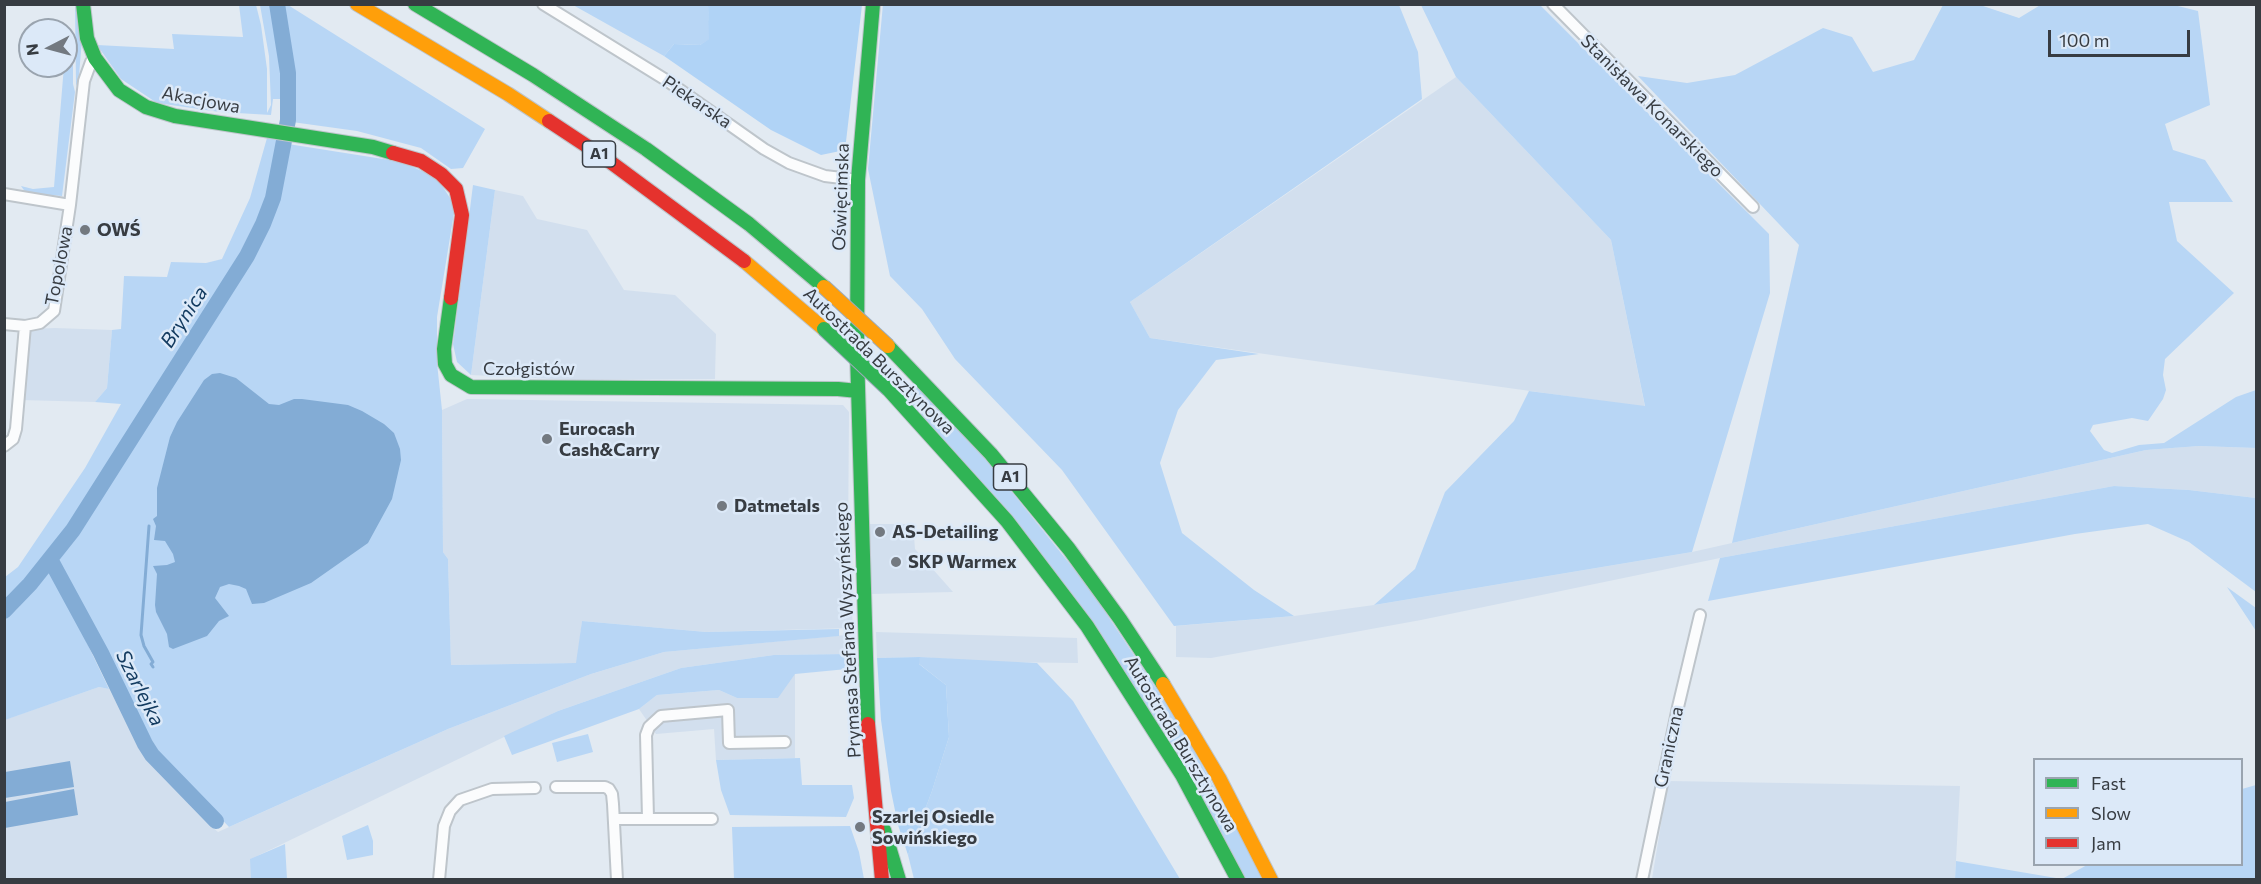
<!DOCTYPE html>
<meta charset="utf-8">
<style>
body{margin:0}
#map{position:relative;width:2261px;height:884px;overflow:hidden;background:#e2eaf2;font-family:Commissioner,sans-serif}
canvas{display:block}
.frame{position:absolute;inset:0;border:6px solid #373c42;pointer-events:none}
.legend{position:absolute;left:2033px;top:758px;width:210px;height:108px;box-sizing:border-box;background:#dce9f8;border:2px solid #9aa4af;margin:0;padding:8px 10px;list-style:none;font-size:18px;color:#373c42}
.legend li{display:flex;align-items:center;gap:12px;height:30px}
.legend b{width:30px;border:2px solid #9aa4af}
.north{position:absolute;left:18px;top:18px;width:60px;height:60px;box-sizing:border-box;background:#dce9f8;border:2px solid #9aa4af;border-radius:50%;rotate:264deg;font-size:16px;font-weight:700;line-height:24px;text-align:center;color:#373c42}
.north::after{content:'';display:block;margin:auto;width:21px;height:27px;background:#737980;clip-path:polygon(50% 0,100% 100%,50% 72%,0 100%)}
.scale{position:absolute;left:2048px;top:30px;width:142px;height:27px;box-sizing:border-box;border:3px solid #373c42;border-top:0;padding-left:8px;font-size:18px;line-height:21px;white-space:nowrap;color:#373c42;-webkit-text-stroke:4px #dce9f8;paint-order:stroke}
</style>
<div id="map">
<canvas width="2261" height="884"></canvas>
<div class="frame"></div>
<ul class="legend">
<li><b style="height:8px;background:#30b455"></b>Fast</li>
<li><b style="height:8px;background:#ff9f0a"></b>Slow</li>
<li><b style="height:8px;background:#e5322d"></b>Jam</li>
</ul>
<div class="north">N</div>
<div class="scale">100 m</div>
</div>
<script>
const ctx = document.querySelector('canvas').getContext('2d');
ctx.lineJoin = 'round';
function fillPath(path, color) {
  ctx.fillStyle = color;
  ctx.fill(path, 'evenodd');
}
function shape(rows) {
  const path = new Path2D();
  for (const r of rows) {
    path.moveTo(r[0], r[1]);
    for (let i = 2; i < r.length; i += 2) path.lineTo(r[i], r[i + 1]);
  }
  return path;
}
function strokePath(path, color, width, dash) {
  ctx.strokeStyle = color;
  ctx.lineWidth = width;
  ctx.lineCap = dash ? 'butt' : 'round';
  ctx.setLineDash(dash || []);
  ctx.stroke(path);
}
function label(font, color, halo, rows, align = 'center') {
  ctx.font = font + ' Commissioner,sans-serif';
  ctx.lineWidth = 5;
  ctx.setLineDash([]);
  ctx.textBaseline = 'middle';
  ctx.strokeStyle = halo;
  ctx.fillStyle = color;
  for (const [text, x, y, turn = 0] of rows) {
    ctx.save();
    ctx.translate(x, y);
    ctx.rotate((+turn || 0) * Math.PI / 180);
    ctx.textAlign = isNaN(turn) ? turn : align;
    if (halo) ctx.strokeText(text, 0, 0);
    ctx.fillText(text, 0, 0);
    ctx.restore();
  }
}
fillPath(shape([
 [1456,77,1611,240,1645,407,1150,338,1130,302],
 [495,190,523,196,537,219,587,230,624,290,675,295,716,334,715,379,573,380,471,375],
 [55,328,112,330,107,388,95,402,21,400,29,329],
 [467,399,843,405,849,412,848,547,853,628,706,632,582,621,577,663,451,665,448,559,443,552,442,410],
 [2199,446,2256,448,2256,498,2189,490,2114,486,1720,558,1421,620,1211,658,1176,657,1176,626,1294,616,1374,605,1692,552,2146,450],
 [869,524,913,524,915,549,953,592,871,594],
 [876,632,1077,638,1078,663,994,662,920,657,877,658],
 [846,635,847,654,774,655,681,668,558,711,251,859,251,879,5,879,4,720,99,687,109,689,149,763,204,820,218,832,448,729,591,674,664,652],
 [795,674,795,758,716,760,714,729,656,734,639,709,657,695,719,690,737,698],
 [1668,781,1960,786,1955,879,1652,879]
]), '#d2dfee');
fillPath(shape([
 [883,4,1399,5,1418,52,1422,99,1130,302,1150,338,1259,354,1216,360,1178,410,1160,463,1182,533,1254,590,1294,616,1174,626,1062,470,955,359,922,309,890,276,868,169],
 [2042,4,2170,4,2198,11,2210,105,2165,124,2173,150,2205,160,2233,202,2169,202,2177,241,2234,293,2165,359,2163,375,2166,390,2163,399,2148,421,2132,418,2093,425,2090,431,2104,450,2112,453,2139,445,2164,443,2236,397,2256,390,2256,448,2199,446,2146,450,1732,543,1799,245,1638,76,1687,83,1735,75,1823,28,1852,37,1873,72,1914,60,1943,5,1980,5,2019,18],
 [75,5,78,5,82,39,78,88,76,84],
 [239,5,256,5,261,25,267,69,267,113,271,105,269,56,260,5,273,5,282,61,283,99,273,99,271,115,220,112,157,103,121,79,97,45,174,49,172,34,243,37],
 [284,5,288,5,485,129,463,168,451,169,421,148,357,131,292,122,295,90,291,45],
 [573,5,708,5,710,39,700,45,674,44,664,56],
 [1421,5,1540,5,1769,234,1770,293,1692,552,1374,605,1415,569,1445,492,1514,421,1529,391,1645,406,1611,240,1456,77],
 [67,32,73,34,73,84,75,92,62,196,26,193,21,186,33,189,54,187,64,66,66,66],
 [267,138,279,140,261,219,244,253,62,537,15,592,5,602,5,577,18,567,85,468,121,404,95,402,107,388,112,330,121,329,124,276,167,277,171,262,206,263,222,259,250,198],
 [288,144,402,162,437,178,452,201,454,213,437,317,437,363,442,410,443,552,448,559,451,665,576,663,582,621,706,632,839,629,839,636,664,652,591,674,448,729,229,827,160,754,129,702,57,559,200,343,259,245,277,198],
 [473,185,495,190,471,375,457,362,453,344],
 [915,383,979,451,1090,589,1179,723,1264,879,1245,879,1180,759,902,395],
 [2114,486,2189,490,2256,498,2256,592,2189,542,2148,524,2075,534,1708,601,1720,558],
 [51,568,109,689,99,687,5,720,5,619,16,610],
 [2227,587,2256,608,2256,631],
 [847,654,847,669,795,674,778,698,737,698,719,690,657,695,639,709,512,755,504,736,558,711,681,668,774,655],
 [920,657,1037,663,1073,701,1180,879,914,879,908,855,932,791,949,737,946,685,918,663],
 [588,734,593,752,557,762,552,743],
 [800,758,802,785,852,785,854,798,846,817,730,815,721,790,716,760],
 [2256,785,2256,879,1955,879,1956,861,2062,879,2087,865,2242,864,2242,789],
 [368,825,373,841,373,855,347,860,342,836],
 [850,826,859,852,864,879,734,879,732,827],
 [285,844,287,879,251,879,250,859]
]), '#b8d6f5');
fillPath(shape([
 [708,5,862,5,845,150,821,155,771,130,664,56,674,44,700,45,709,39],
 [920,657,919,664,946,685,949,737,932,791,908,855,898,825,891,791,881,720,877,658]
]), '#b0d3f6');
fillPath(shape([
 [220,373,236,378,269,404,279,405,294,399,302,399,348,405,362,411,384,424,394,433,400,449,401,460,392,499,368,543,311,583,264,603,252,604,246,589,239,586,229,584,220,587,215,598,229,616,219,621,207,636,173,649,169,647,167,634,156,612,155,605,157,574,153,566,167,565,175,562,173,554,165,541,154,540,156,526,153,519,157,516,157,488,170,437,177,422,204,380,212,374],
 [70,761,74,787,5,798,5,772],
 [74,789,78,815,5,828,5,802]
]), '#83acd5');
strokePath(shape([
 [149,526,141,635,144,646,153,662,151,664,153,667]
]), '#83acd5', 3);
strokePath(shape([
 [50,559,101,653,145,744,152,755,216,821],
 [4,611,30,584,73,530,247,256,263,224,273,198,288,120,288,73,277,4]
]), '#83acd5', 16);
const street = shape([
 [543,4,666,80,764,149,789,163,825,176,858,180],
 [1553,4,1753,207],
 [4,194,70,205],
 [4,324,25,326,40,323,54,311,70,205,84,81,91,62,95,58],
 [4,446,13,439,16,429,25,326],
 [556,787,605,787,609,789,612,794,613,804,617,880],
 [648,818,646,735,649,727,661,716,728,710,729,743,785,742],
 [614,819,712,819],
 [439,880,444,826,450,811,460,800,492,789,535,788],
 [1642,880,1678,707,1700,615]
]);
const fast = shape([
 [83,4,87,38,95,58,119,90,146,107,175,116,373,147,393,153],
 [415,4,533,75,646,149,749,224,824,287],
 [451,298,444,349,445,364,451,375,471,387,838,389,858,391],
 [888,346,991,454,1069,549,1120,619,1163,684],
 [888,389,1007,521,1087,626,1182,775,1238,880],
 [868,724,857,353,858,180,873,4],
 [884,830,899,880]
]);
const slow = shape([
 [357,4,508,94,549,121],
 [744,261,824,329],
 [1163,684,1219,778,1271,880]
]);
const jam = shape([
 [549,121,605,158,744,261],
 [393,153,421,161,441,174,456,189,462,215,451,298],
 [868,724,882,880]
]);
strokePath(street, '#bec5cb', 14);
strokePath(fast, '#bec5cb', 16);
strokePath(slow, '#bec5cb', 16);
strokePath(jam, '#bec5cb', 16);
strokePath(street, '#fbfcfd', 10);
strokePath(fast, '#30b455', 14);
strokePath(slow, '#ff9f0a', 14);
strokePath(jam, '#e5322d', 14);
const fastBridge = shape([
 [824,329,888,389]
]);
const slowBridge = shape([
 [824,287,888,346]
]);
strokePath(fastBridge, '#9cabba', 16, []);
strokePath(slowBridge, '#9cabba', 16, []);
strokePath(fastBridge, '#30b455', 14);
strokePath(slowBridge, '#ff9f0a', 14);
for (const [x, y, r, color] of [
 [85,230,6,"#737980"],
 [547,439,6,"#737980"],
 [722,506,6,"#737980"],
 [880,532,6,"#737980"],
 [896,562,6,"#737980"],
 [860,827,6,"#737980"]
]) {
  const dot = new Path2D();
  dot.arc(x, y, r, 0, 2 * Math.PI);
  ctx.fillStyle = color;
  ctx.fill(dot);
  strokePath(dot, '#dce9f8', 2);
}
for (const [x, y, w] of [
 [599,154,33],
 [1010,477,33]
]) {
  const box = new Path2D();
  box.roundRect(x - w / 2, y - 13, w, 26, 4.5);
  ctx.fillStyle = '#dce9f8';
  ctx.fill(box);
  strokePath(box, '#373c42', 1.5);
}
label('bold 16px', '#373c42', null, [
 ["A1",599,154],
 ["A1",1010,477]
]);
label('18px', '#373c42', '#dce9f8', [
 ["Akacjowa",201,100,11],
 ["Piekarska",697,102,34],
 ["Stanisława Konarskiego",1652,106,45],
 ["Oświęcimska",841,197,-88],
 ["Topolowa",59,266,-79],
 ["Autostrada Bursztynowa",879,361,44],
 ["Czołgistów",529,369],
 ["Prymasa Stefana Wyszyńskiego",848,630,-93],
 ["Autostrada Bursztynowa",1181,744,59],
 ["Graniczna",1669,747,-78]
]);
label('bold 18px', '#373c42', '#dce9f8', [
 ["OWŚ",97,230],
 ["Eurocash",559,429],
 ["Cash&Carry",559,450],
 ["Datmetals",734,506],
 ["AS-Detailing",892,532],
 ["SKP Warmex",908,562],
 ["Szarlej Osiedle",872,817],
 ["Sowińskiego",872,838]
], 'left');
label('italic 20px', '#133b60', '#dce9f8', [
 ["Brynica",184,317,-57],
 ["Szarlejka",140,688,63]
]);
</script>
